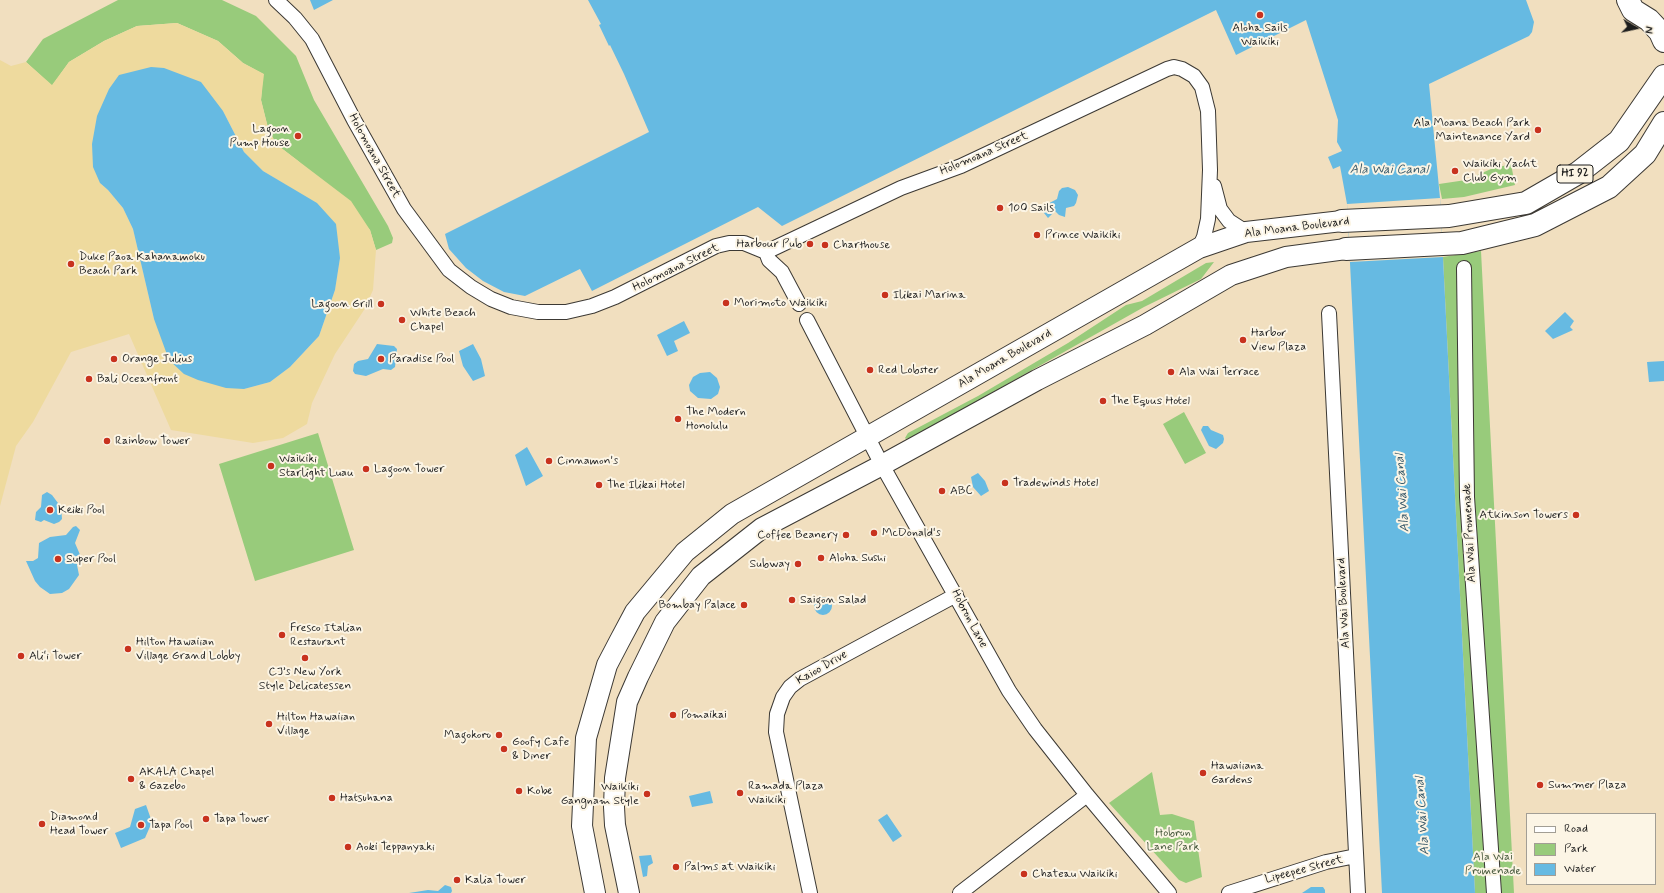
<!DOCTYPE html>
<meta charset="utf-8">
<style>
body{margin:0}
#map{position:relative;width:1664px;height:893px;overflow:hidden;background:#f1dfbf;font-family:Mynerve,sans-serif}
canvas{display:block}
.legend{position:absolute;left:1526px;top:813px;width:130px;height:72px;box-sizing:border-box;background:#fcf5e5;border:1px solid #a29e95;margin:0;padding:5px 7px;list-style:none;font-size:12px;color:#1c1c1c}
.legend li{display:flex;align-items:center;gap:8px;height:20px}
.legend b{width:20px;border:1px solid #a29e95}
.north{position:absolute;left:1616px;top:8px;width:40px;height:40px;-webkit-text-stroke:3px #fcf5e5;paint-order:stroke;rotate:99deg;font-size:11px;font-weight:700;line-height:16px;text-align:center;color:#1c1c1c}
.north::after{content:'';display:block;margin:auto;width:14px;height:18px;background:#1c1c1c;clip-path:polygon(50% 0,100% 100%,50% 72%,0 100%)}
</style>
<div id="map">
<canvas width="1664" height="893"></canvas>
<ul class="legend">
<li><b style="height:5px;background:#fff"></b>Road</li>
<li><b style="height:11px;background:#98cb7b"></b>Park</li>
<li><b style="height:11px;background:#66bae2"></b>Water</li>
</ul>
<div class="north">N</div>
</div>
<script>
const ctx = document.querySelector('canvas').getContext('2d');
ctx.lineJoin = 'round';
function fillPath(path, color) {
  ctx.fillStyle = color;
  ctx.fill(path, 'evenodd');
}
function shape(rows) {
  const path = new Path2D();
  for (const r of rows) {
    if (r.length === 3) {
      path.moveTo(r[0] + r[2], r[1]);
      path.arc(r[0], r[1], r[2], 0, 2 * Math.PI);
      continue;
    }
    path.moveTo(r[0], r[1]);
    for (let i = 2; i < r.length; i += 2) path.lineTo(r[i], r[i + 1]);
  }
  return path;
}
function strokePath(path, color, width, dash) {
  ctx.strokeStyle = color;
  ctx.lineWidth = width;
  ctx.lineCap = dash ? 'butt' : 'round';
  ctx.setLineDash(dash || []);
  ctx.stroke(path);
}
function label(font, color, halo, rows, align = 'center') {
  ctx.font = font + ' Mynerve,sans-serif';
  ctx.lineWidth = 4;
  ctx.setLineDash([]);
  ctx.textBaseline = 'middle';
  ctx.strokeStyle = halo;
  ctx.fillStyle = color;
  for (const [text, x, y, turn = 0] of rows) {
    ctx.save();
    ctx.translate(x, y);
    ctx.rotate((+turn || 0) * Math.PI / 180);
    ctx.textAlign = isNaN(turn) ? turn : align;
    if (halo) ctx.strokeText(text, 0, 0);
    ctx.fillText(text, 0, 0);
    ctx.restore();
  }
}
fillPath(shape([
 [118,0,222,0,256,16,296,56,314,100,388,226,393,238,392,243,376,250,370,230,298,161,276,144,268,128,261,100,263,74,243,63,218,41,177,23,137,26,104,41,69,62,52,86,26,62,43,39],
 [1511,164,1515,185,1464,197,1442,199,1439,184,1466,180,1491,169],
 [1481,251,1514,893,1475,893,1443,257],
 [1214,262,1201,279,1144,307,913,437,906,439,905,438,908,433,978,396,1068,343,1126,305,1142,301,1206,263],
 [1184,412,1206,453,1185,464,1163,424],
 [318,433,354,550,255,581,219,464],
 [1152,772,1160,815,1172,814,1194,821,1202,877,1186,883,1179,880,1109,803]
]), '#98cb7b');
fillPath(shape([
 [177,23,218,41,243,63,264,74,261,100,268,128,276,144,351,201,370,230,376,250,373,290,364,310,335,354,312,403,307,424,283,438,253,443,171,430,129,334,71,352,33,422,16,446,0,506,0,60,11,66,26,62,52,85,69,62,104,41,137,26],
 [223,111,244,152,263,171,289,187,340,258,335,290,319,336,290,367,270,382,244,389,154,319,133,229,123,208,108,190,100,183]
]), '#eeda9e');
fillPath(shape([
 [310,0,333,0,314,10],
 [588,0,1526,0,1534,22,1532,32,1529,36,1429,84,1440,198,1475,893,1382,893,1347,204,1340,166,1333,169,1328,157,1342,151,1337,142,1338,120,1306,20,1236,55,1216,10,782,226,758,207,592,291,580,269,525,296,504,292,483,281,466,268,449,249,445,234,649,132,624,74,610,45,609,46,599,25,601,24],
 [151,67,164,68,201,82,223,111,244,152,263,171,317,203,336,224,340,258,335,290,319,336,290,367,270,382,244,389,226,388,198,380,184,374,169,360,154,319,133,229,123,208,108,190,100,183,93,167,92,144,97,116,109,89,119,75],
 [1068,187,1075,190,1078,195,1076,203,1074,206,1066,208,1065,217,1059,215,1055,211,1048,218,1040,208,1057,199,1059,191,1062,188],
 [1565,312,1574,321,1570,327,1573,330,1553,339,1545,331],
 [684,321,690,333,674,341,678,351,667,356,657,335],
 [377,344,394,346,397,349,395,367,391,370,383,369,366,376,355,374,353,371,354,364,358,361,368,359],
 [473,344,481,359,485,376,473,381,463,366,459,351],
 [1664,361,1664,381,1649,382,1647,362],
 [710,372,717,378,720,387,718,394,711,399,698,398,690,391,689,385,693,377,700,373],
 [1203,426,1208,426,1211,430,1223,435,1224,439,1223,443,1216,449,1209,446,1201,430],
 [527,447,543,476,526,486,515,455],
 [978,473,985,481,989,491,981,496,973,487,971,477],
 [47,492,52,495,61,507,62,519,59,522,54,524,44,520,41,522,35,520,36,512,41,507,42,495],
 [76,526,80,530,75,543,81,557,77,565,79,575,69,589,62,593,50,594,40,587,35,581,26,561,33,561,38,558,39,543,50,537,66,535,73,527],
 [823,606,9],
 [710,791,713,803,692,807,689,796],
 [146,805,152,822,145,838,121,848,115,833,130,827,135,809],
 [887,814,902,836,893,842,878,820],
 [651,855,653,863,648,866,647,876,643,877,639,856],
 [445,885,451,887,452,891,451,893,409,893,428,890,438,891],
 [1311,887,1323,887,1325,890,1325,893,1302,893]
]), '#66bae2');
fillPath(shape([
 [1440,198,1443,257,1350,262,1347,204]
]), '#f1dfbf');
const street = shape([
 [276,0,295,18,312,39,354,120,404,209,449,270,471,287,491,299,511,307,538,312,566,312,592,306,615,297,716,246,729,243,744,243,766,252,901,188,961,166,1167,69,1174,67,1182,69,1194,76,1202,87,1208,111,1210,170,1208,219,1204,237,1199,248],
 [1214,186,1220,209,1229,221,1246,232],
 [766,252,769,260,782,272,799,304],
 [1464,268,1467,497,1494,893],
 [1329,313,1358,893],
 [807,320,882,465,1009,691,1035,729,1087,795,1169,893],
 [810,893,776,732,777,714,783,697,790,687,800,679,956,595],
 [960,893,1087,795],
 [1229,893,1326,862,1356,856]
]);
const secondary = shape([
 [595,893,582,826,586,738,607,665,619,642,635,612,685,552,732,514,1199,248,1246,232,1342,221],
 [629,893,615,825,614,807,615,778,627,702,638,677,665,622,701,576,762,528,882,465,1037,380,1145,325,1231,275,1286,257,1346,249]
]);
const primary = shape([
 [1628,0,1633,10,1649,20,1660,32,1664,41],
 [1342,221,1449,216,1526,203,1578,173,1619,141,1664,76],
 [1346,249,1462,243,1535,225,1609,187,1645,154,1664,123]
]);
strokePath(street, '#3c3934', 16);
strokePath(secondary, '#3c3934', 22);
strokePath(primary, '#3c3934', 24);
strokePath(street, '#fff', 14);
strokePath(secondary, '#fff', 20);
strokePath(primary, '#fff', 22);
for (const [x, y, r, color] of [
 [1260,15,4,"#c8321e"],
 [1538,130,4,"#c8321e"],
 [298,136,4,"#c8321e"],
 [1455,171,4,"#c8321e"],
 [1000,208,4,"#c8321e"],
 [1037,235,4,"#c8321e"],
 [810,244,4,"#c8321e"],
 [825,245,4,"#c8321e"],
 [71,264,4,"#c8321e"],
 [885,295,4,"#c8321e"],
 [726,303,4,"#c8321e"],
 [381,304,4,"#c8321e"],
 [402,320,4,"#c8321e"],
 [1243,340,4,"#c8321e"],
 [114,359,4,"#c8321e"],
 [381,359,4,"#c8321e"],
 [870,370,4,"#c8321e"],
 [1171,372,4,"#c8321e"],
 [89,379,4,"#c8321e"],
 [1103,401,4,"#c8321e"],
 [678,419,4,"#c8321e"],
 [107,441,4,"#c8321e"],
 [549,461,4,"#c8321e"],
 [271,466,4,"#c8321e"],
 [366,469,4,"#c8321e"],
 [1005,483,4,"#c8321e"],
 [599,485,4,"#c8321e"],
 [942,491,4,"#c8321e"],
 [50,510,4,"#c8321e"],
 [1576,515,4,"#c8321e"],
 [874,533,4,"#c8321e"],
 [846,535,4,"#c8321e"],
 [821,558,4,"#c8321e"],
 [58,559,4,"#c8321e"],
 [798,564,4,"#c8321e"],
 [792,600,4,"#c8321e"],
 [744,605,4,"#c8321e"],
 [282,635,4,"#c8321e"],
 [128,649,4,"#c8321e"],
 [21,656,4,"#c8321e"],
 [305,658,4,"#c8321e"],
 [673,715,4,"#c8321e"],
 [269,724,4,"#c8321e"],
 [499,735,4,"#c8321e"],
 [504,749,4,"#c8321e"],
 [1203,773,4,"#c8321e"],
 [131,779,4,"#c8321e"],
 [1540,785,4,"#c8321e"],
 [519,791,4,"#c8321e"],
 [740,793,4,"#c8321e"],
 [647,794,4,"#c8321e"],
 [332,798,4,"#c8321e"],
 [206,819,4,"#c8321e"],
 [42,824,4,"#c8321e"],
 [141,825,4,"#c8321e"],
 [348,847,4,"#c8321e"],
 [676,867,4,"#c8321e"],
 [1024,874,4,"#c8321e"],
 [457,880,4,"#c8321e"]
]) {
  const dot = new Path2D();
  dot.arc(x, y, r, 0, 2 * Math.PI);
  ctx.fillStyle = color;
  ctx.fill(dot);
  strokePath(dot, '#fcf5e5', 1.5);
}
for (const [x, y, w] of [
 [1575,174,36]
]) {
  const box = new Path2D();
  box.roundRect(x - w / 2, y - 9, w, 18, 3);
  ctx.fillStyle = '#fcf5e5';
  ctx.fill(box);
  strokePath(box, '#1c1c1c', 1);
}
label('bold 11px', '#1c1c1c', null, [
 ["HI 92",1575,174]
]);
label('12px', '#1c1c1c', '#fcf5e5', [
 ["Aloha Sails",1260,28,"center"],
 ["Waikiki",1260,42,"center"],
 ["Ala Moana Beach Park",1530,123,"right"],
 ["Maintenance Yard",1530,137,"right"],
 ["Lagoon",290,129,"right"],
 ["Pump House",290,143,"right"],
 ["Waikiki Yacht",1463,164],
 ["Club Gym",1463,178],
 ["100 Sails",1008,208],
 ["Prince Waikiki",1045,235],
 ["Harbour Pub",802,244,"right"],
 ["Charthouse",833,245],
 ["Duke Paoa Kahanamoku",79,257],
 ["Beach Park",79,271],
 ["Ilikai Marina",893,295],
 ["Morimoto Waikiki",734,303],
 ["Lagoon Grill",373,304,"right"],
 ["White Beach",410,313],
 ["Chapel",410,327],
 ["Harbor",1251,333],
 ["View Plaza",1251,347],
 ["Orange Julius",122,359],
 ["Paradise Pool",389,359],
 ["Red Lobster",878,370],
 ["Ala Wai Terrace",1179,372],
 ["Bali Oceanfront",97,379],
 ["The Equus Hotel",1111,401],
 ["The Modern",686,412],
 ["Honolulu",686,426],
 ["Rainbow Tower",115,441],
 ["Waikiki",279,459],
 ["Starlight Luau",279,473],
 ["Cinnamon's",557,461],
 ["Lagoon Tower",374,469],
 ["Tradewinds Hotel",1013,483],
 ["The Ilikai Hotel",607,485],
 ["ABC",950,491],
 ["Keiki Pool",58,510],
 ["Atkinson Towers",1568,515,"right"],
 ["McDonald's",882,533],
 ["Coffee Beanery",838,535,"right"],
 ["Aloha Sushi",829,558],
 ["Super Pool",66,559],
 ["Subway",790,564,"right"],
 ["Saigon Salad",800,600],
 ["Bombay Palace",736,605,"right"],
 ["Fresco Italian",290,628],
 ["Restaurant",290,642],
 ["Hilton Hawaiian",136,642],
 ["Village Grand Lobby",136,656],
 ["Aliʻi Tower",29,656],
 ["CJ’s New York",305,672,"center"],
 ["Style Delicatessen",305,686,"center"],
 ["Pomaikai",681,715],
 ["Hilton Hawaiian",277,717],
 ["Village",277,731],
 ["Magokoro",491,735,"right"],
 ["Goofy Cafe",512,742],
 ["& Diner",512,756],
 ["Hawaiiana",1211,766],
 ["Gardens",1211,780],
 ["AKALA Chapel",139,772],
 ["& Gazebo",139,786],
 ["Summer Plaza",1548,785],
 ["Ramada Plaza",748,786],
 ["Waikiki",748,800],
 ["Waikiki",639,787,"right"],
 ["Gangnam Style",639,801,"right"],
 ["Kobe",527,791],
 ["Hatsuhana",340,798],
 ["Diamond",50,817],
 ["Head Tower",50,831],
 ["Tapa Tower",214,819],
 ["Tapa Pool",149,825],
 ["Aoki Teppanyaki",356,847],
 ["Palms at Waikiki",684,867],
 ["Chateau Waikiki",1032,874],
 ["Kalia Tower",465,880]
], 'left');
label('12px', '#1c1c1c', '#fcf5e5', [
 ["Holomoana Street",984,154,-23],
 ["Holomoana Street",374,156,61],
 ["Ala Moana Boulevard",1297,228,-7],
 ["Holomoana Street",676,268,-26],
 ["Ala Moana Boulevard",1005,359,-30],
 ["Ala Wai Promenade",1470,533,-93],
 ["Ala Wai Boulevard",1344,603,-93],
 ["Hobron Lane",969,619,62],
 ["Kaioo Drive",822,668,-30],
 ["Lipeepee Street",1304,870,-15]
]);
label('12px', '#47593d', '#fcf5e5', [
 ["Hobron",1173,833],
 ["Lane Park",1173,847],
 ["Ala Wai",1493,857],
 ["Promenade",1493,871]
]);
label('italic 13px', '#3a5b6b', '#fcf5e5', [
 ["Ala Wai Canal",1389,170],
 ["Ala Wai Canal",1403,493,-94],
 ["Ala Wai Canal",1423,816,-94]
]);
</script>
